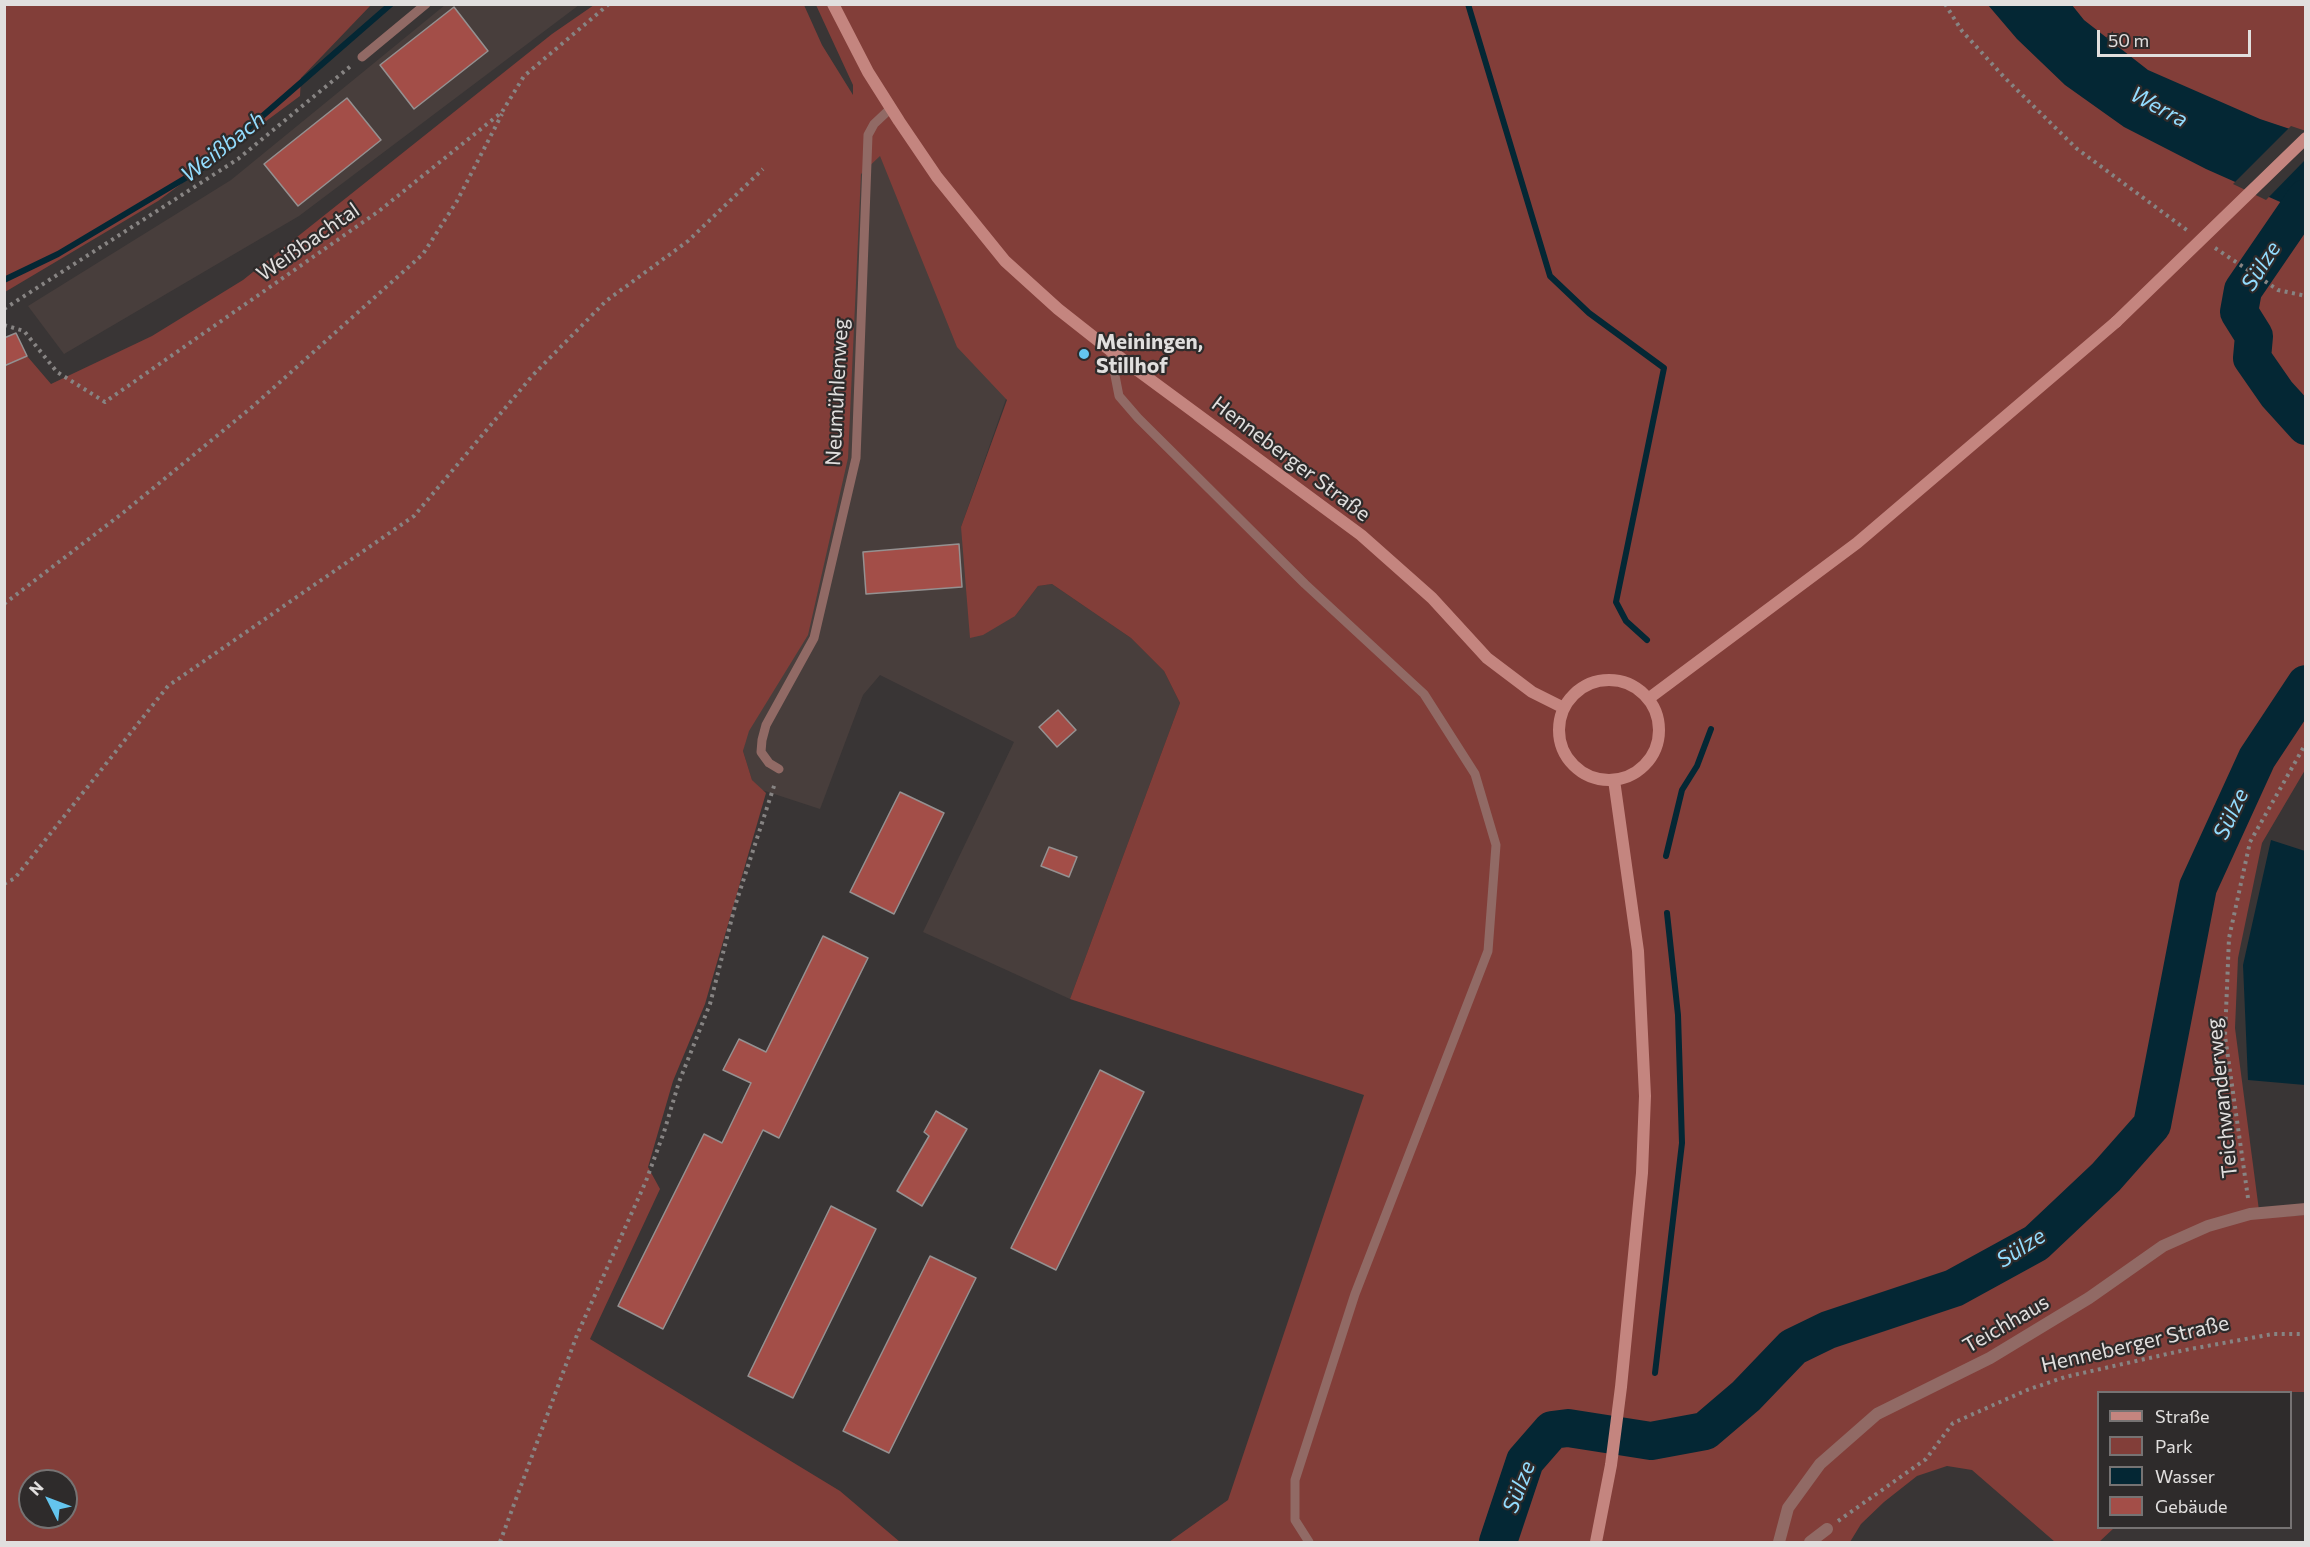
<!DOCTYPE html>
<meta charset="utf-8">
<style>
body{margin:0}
#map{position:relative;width:2310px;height:1547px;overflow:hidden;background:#393535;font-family:Commissioner,sans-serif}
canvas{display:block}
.frame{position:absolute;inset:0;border:6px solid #e1dfde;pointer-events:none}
.legend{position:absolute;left:2097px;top:1391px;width:195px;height:138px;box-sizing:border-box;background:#2e2b2b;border:2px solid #767373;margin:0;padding:8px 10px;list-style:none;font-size:18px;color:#e1dfde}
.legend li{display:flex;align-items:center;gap:12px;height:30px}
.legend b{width:30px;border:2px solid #767373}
.north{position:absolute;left:18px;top:1469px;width:60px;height:60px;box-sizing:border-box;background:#2e2b2b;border:2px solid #767373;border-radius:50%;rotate:312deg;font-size:16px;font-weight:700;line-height:24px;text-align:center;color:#e1dfde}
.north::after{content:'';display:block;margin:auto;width:21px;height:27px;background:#64c5ee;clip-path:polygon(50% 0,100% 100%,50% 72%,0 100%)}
.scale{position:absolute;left:2097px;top:30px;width:154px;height:27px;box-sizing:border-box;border:3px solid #e1dfde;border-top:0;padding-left:8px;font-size:18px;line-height:21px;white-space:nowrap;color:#e1dfde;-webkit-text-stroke:4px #2e2b2b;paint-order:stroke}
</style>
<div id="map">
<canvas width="2310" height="1547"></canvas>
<div class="frame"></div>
<ul class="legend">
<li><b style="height:8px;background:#c4857f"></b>Straße</li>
<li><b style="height:16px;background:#823e39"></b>Park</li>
<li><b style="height:16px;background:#042734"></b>Wasser</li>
<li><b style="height:16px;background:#a34e48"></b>Gebäude</li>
</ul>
<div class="north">N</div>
<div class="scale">50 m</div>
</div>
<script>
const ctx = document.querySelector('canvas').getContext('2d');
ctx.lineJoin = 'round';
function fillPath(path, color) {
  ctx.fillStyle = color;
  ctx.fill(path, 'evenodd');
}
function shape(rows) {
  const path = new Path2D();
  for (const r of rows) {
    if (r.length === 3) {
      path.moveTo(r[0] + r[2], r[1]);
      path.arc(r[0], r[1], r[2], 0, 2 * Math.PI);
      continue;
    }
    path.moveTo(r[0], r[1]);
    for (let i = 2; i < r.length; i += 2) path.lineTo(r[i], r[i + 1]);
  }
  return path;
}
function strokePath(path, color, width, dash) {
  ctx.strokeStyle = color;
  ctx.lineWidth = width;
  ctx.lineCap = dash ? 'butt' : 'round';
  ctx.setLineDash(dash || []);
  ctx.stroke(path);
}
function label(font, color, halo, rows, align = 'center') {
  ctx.font = font + ' Commissioner,sans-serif';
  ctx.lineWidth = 4.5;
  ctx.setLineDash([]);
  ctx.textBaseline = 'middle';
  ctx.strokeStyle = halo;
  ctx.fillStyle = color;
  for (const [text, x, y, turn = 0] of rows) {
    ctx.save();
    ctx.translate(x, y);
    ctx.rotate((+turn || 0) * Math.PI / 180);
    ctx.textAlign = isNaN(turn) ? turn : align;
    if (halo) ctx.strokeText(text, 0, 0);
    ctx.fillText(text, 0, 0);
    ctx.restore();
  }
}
fillPath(shape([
 [445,5,579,5,299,216,64,354,28,306,231,180],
 [853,85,1007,396,961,527,1015,616,1038,586,1052,584,1131,638,1164,671,1180,703,1070,999,923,932,1014,742,880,675,863,695,820,809,762,790,752,780,743,751,861,174]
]), '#483e3c');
fillPath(shape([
 [4,5,5,4,371,5,301,78,300,96,158,201,5,292],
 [594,5,804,5,822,45,853,95,853,85,816,5,2305,5,2305,770,2262,843,2238,958,2235,1028,2260,1218,2305,1215,2305,1392,2098,1392,2098,1528,2114,1528,2099,1542,2055,1542,1972,1470,1947,1466,1917,1476,1884,1502,1861,1524,1850,1542,1169,1542,1228,1500,1364,1095,1070,999,1180,703,1164,671,1131,638,1052,584,1038,586,1015,616,983,635,970,638,961,527,1007,400,957,347,880,156,861,174,848,458,808,635,749,731,743,751,752,780,766,793,705,1004,673,1081,648,1167,660,1189,590,1339,840,1491,900,1542,5,1542,4,364,6,366,27,356,51,384,152,336,243,280,552,34],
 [30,1481,66,1481,66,1517,30,1517]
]), '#823e39');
fillPath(shape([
 [1988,5,2072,5,2084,20,2148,70,2260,119,2305,134,2305,213,2206,169,2124,127,2065,85,2017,39],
 [2271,840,2305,851,2305,1085,2248,1080,2243,965]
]), '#042734');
fillPath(shape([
 [2291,126,2306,131,2305,160,2266,200,2233,184]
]), '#393535');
strokePath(shape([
 [1468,4,1550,276,1589,313,1664,368,1616,602,1626,621,1647,640],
 [4,280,58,254,204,167,391,4],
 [1666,856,1682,790,1697,766,1711,729],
 [1655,1373,1682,1143,1678,1015,1667,913]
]), '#042734', 6);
strokePath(shape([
 [2306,198,2243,290,2239,312,2254,336,2252,358,2277,394,2306,426],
 [1498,1542,1525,1461,1552,1430,1568,1428,1651,1441,1705,1431,1746,1396,1793,1347,1828,1330,1954,1288,2036,1243,2106,1177,2152,1125,2198,887,2257,758,2306,684]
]), '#042734', 38);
const building = shape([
 [454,7,488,51,414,109,380,65,454,7],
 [347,98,381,140,298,206,264,164,347,98],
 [16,333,27,356,4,366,4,338,16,333],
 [959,544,962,587,866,594,863,552,959,544],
 [1058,710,1076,730,1057,747,1039,727,1058,710],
 [900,792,944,813,894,914,850,892,900,792],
 [1049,847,1077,857,1069,877,1041,866,1049,847],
 [823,936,868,958,779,1138,763,1130,663,1329,618,1306,704,1134,722,1143,751,1083,723,1070,739,1039,766,1052,823,936],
 [1100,1070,1144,1092,1056,1270,1011,1248,1100,1070],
 [936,1111,967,1129,922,1206,897,1191,929,1136,924,1132,936,1111],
 [831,1206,876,1229,793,1398,748,1376,831,1206],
 [930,1256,976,1278,889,1453,843,1431,930,1256]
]);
fillPath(building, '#a34e48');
strokePath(building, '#959191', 1.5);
strokePath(shape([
 [1945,4,1962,31,2004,77,2076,148,2188,231],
 [2215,248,2278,290,2306,296],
 [4,309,238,159,352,65],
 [4,325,24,331,57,372,105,402,379,211,502,112,524,76,609,4],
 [4,604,124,512,252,407,423,254,457,201,502,114],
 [4,884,15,878,168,686,414,516,533,375,606,301,688,241,763,169],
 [2248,1198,2225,1036,2229,938,2250,842,2306,743],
 [1838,1521,1926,1459,1953,1423,2027,1390,2065,1377,2185,1350,2273,1334,2306,1334],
 [500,1542,577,1335,646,1181,664,1132,679,1082,710,1004,735,906,775,783]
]), '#878483', 4, [3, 4.5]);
strokePath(shape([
 [362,57,426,4],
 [1110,350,1119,396,1138,418,1305,584,1424,694,1475,774,1496,845,1488,951,1355,1294,1295,1480,1295,1520,1309,1542],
 [779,769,769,763,761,752,762,740,766,725,814,638,856,458,868,135,874,124,891,108]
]), '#916a65', 9);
strokePath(shape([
 [1779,1542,1788,1508,1820,1464,1877,1414,1990,1358,2089,1298,2163,1246,2208,1226,2250,1214,2306,1209],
 [1810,1542,1827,1529]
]), '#916a65', 12);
strokePath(shape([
 [833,4,868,72,899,121,937,177,1005,261,1058,309,1110,350,1361,535,1432,598,1487,658,1532,692,1564,708],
 [1609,730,50],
 [1648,699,1857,543,2116,322],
 [1596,1542,1611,1465,1621,1387,1642,1173,1645,1096,1638,951,1614,780]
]), '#c4857f', 12);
strokePath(shape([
 [2116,322,2306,138]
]), '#c4857f', 12);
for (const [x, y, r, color] of [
 [1084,354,6,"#64c5ee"]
]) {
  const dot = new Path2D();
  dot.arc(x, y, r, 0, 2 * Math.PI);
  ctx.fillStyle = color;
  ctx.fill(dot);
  strokePath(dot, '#2e2b2b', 2);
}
label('21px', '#e1dfde', '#2e2b2b', [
 ["Weißbachtal",308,242,-35],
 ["Neumühlenweg",837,392,-87],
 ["Henneberger Straße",1291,459,37],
 ["Teichwanderweg",2222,1098,-96],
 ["Teichhaus",2006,1324,-30],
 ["Henneberger Straße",2135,1344,-13]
]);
label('bold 21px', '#e1dfde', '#2e2b2b', [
 ["Meiningen,",1096,342],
 ["Stillhof",1096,366]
], 'left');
label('italic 22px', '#93dcfe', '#2e2b2b', [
 ["Werra",2159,107,28],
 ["Weißbach",223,147,-38],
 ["Sülze",2261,266,-58],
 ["Sülze",2231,814,-65],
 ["Sülze",2021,1248,-33],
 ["Sülze",1519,1487,-69]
]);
</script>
